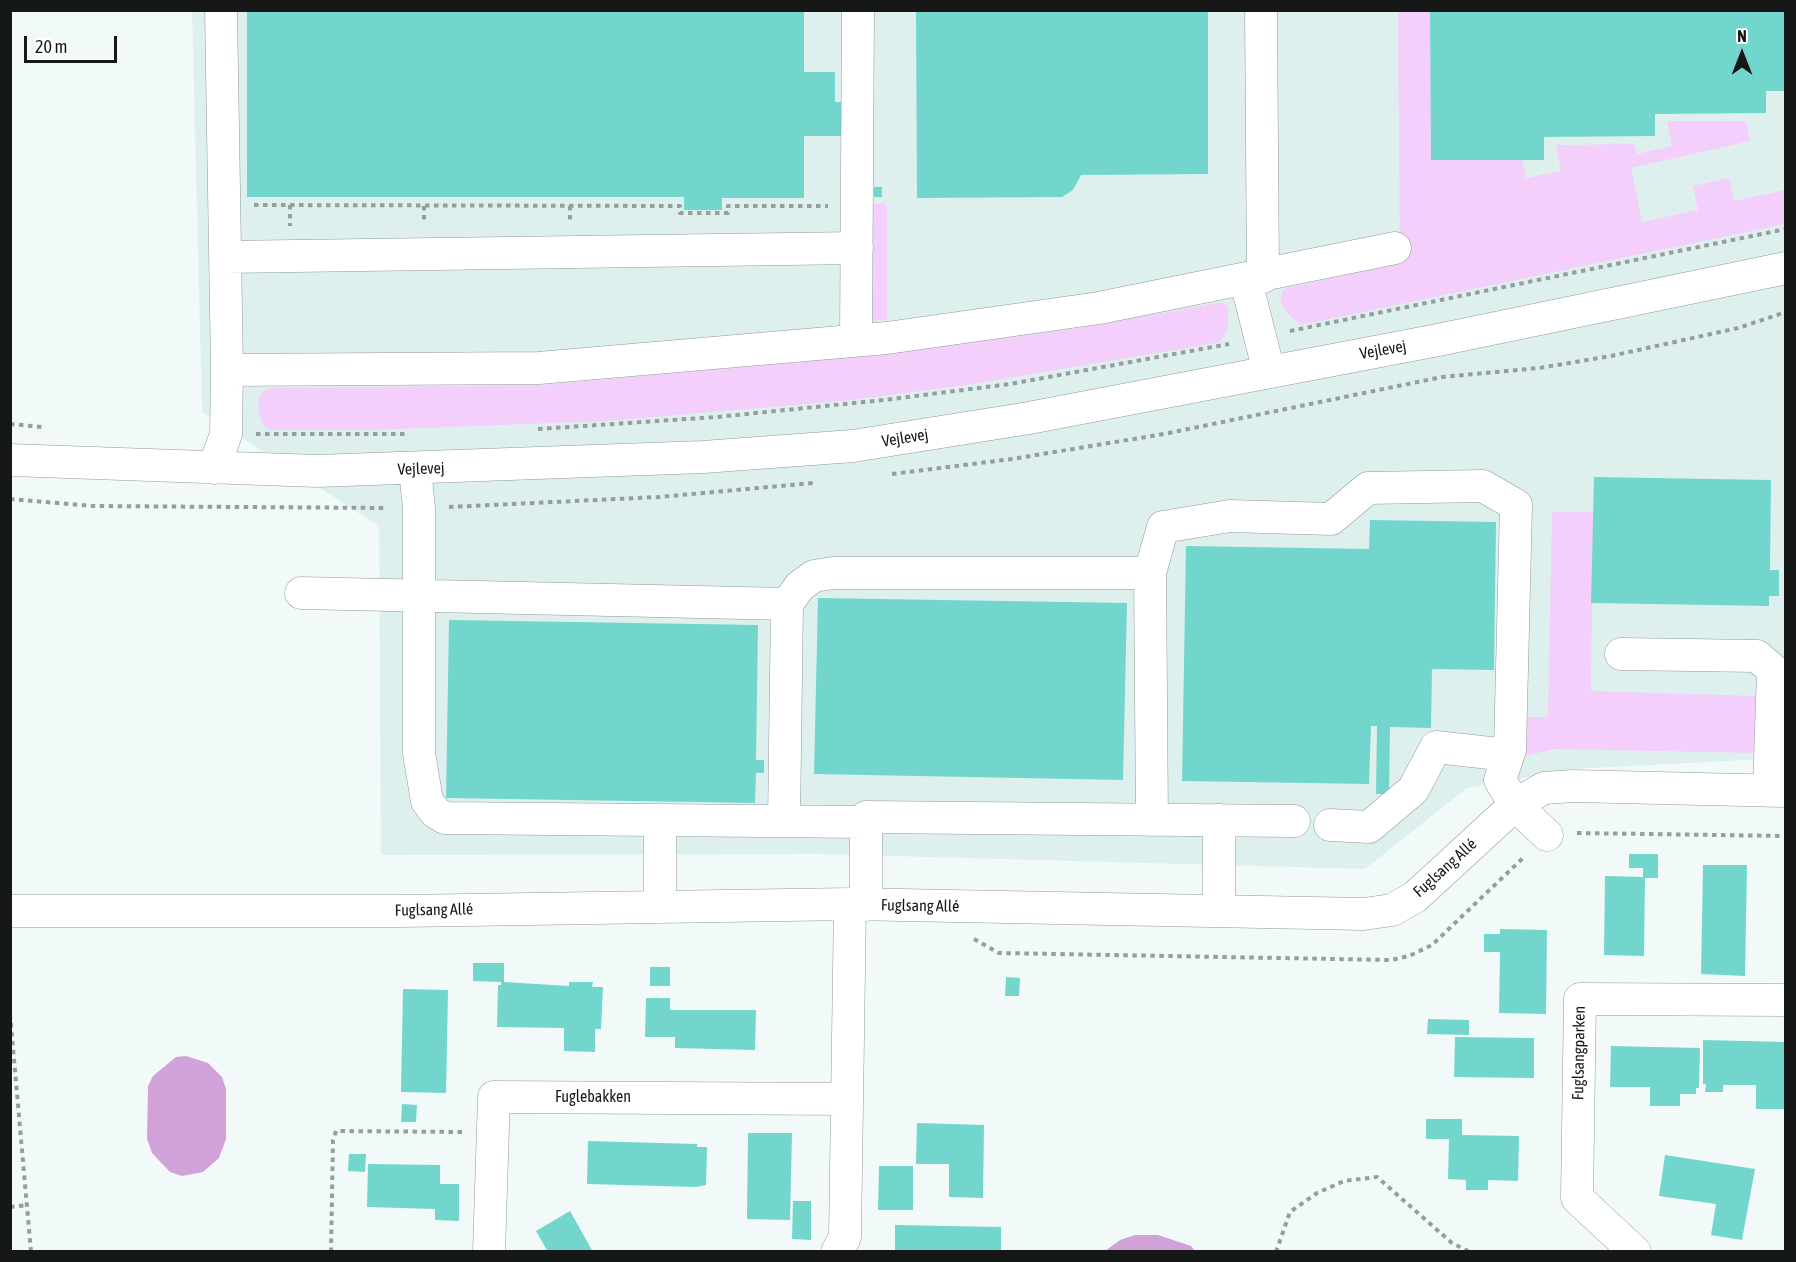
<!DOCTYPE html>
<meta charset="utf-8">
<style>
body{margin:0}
#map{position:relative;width:1796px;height:1262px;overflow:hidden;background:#f1faf9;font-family:"Asap Condensed",sans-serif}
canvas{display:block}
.frame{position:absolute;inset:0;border:12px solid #151817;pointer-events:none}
.north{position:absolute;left:1712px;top:24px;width:60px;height:60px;-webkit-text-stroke:4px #fff;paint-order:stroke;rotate:0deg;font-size:16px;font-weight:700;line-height:24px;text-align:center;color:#151817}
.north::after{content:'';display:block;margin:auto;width:21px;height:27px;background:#151817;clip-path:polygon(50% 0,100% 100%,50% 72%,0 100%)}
.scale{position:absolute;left:24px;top:36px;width:93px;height:27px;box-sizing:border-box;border:3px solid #151817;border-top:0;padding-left:8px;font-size:18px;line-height:21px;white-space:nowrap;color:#151817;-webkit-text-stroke:4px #fff;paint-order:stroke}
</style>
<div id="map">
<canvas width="1796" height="1262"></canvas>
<div class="frame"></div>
<div class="north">N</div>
<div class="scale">20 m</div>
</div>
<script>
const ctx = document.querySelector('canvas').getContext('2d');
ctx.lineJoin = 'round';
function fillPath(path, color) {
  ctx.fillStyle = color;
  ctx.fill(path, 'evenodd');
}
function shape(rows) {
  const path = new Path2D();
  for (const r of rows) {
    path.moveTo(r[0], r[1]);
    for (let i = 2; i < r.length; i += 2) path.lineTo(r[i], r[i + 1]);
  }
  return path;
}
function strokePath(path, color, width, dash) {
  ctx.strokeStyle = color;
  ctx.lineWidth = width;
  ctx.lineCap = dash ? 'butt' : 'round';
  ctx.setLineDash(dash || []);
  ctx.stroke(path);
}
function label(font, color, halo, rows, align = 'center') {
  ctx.font = font + ' "Asap Condensed",sans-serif';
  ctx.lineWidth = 4.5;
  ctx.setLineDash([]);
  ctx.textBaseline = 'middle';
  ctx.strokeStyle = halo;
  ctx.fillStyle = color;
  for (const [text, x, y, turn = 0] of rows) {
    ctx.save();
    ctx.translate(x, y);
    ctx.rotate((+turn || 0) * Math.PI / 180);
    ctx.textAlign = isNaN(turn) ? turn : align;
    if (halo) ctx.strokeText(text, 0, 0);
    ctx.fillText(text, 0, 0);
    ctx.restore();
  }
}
fillPath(shape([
 [192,11,1785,11,1785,758,1573,769,1467,788,1365,869,819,854,381,855,379,526,202,412]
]), '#def0ee');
fillPath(shape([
 [1398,11,1430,11,1431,160,1522,160,1526,178,1561,171,1556,145,1634,144,1637,154,1672,146,1667,121,1746,121,1750,141,1631,168,1642,222,1698,210,1693,186,1729,178,1734,201,1785,190,1785,224,1301,325,1285,311,1281,302,1281,292,1287,288,1400,263],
 [884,203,887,206,887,320,872,321,872,204],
 [1222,302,1228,307,1228,327,1222,340,1216,343,967,385,853,400,606,421,370,430,269,430,262,423,258,407,259,398,264,391,272,388,543,385,872,355,1079,328],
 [1552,512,1593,512,1591,691,1756,696,1756,753,1553,749,1522,757,1521,717,1548,717]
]), '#f4cffb');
fillPath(shape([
 [186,1056,208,1063,222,1077,226,1089,226,1139,219,1158,203,1172,182,1176,170,1172,152,1153,147,1139,148,1086,153,1076,176,1057],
 [1135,1235,1158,1235,1191,1246,1195,1251,1105,1251,1120,1240]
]), '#d1a1da');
fillPath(shape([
 [247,10,804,10,804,72,835,72,835,102,849,102,849,136,804,136,804,198,722,198,722,210,684,210,684,197,247,197],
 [916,10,1208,10,1208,174,1081,175,1073,190,1062,197,917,198],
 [1430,10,1786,10,1786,91,1766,91,1766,113,1655,114,1655,136,1544,137,1544,160,1431,160],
 [874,187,882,187,882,197,874,197],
 [1594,477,1771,480,1770,570,1779,570,1779,596,1769,596,1769,606,1591,603],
 [1370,520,1496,522,1494,670,1432,669,1431,728,1390,727,1389,794,1376,794,1377,726,1371,726,1369,784,1182,781,1186,546,1369,549],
 [818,598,1127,603,1123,780,814,774],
 [449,620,758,625,756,760,764,760,764,773,756,773,755,803,446,798],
 [1629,854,1658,854,1658,878,1645,878,1644,956,1604,955,1605,876,1643,877,1643,868,1629,868],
 [1703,865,1747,865,1745,976,1701,974],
 [1500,929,1547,930,1546,1014,1499,1013,1500,952,1484,952,1484,934,1500,934],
 [473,963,504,963,504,982,569,986,569,982,593,982,592,987,603,987,601,1029,595,1029,595,1052,564,1051,564,1028,497,1027,498,985,501,985,501,982,473,981],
 [650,967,670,967,670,986,650,986],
 [1006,977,1020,978,1019,996,1005,996],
 [403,989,448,990,446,1093,401,1092],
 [646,998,670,998,670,1010,756,1010,755,1050,675,1048,675,1037,645,1037],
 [1428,1019,1469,1020,1469,1035,1427,1034],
 [1455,1037,1534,1038,1534,1078,1454,1077],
 [1703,1040,1786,1042,1786,1109,1756,1109,1756,1085,1723,1085,1723,1092,1705,1092,1706,1084,1703,1084],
 [1611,1046,1700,1048,1699,1088,1696,1088,1696,1094,1680,1094,1680,1106,1650,1106,1650,1087,1610,1087],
 [402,1104,417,1105,416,1122,401,1122],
 [1426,1119,1462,1119,1462,1135,1519,1136,1518,1181,1488,1180,1488,1190,1466,1190,1466,1180,1448,1179,1449,1139,1426,1139],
 [917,1123,984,1125,983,1198,949,1197,949,1164,916,1164],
 [748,1133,792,1133,790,1220,747,1219],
 [588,1141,697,1144,697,1147,707,1147,706,1185,696,1187,587,1184],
 [349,1154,366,1154,365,1172,348,1171],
 [1665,1155,1755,1169,1742,1240,1711,1235,1716,1204,1659,1196],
 [368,1164,440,1165,440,1184,459,1184,459,1221,435,1220,435,1209,367,1207],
 [879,1166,913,1166,913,1210,878,1210],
 [793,1201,811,1201,811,1240,792,1239],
 [570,1211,593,1252,548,1252,536,1231],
 [895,1225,1001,1227,1001,1252,895,1252]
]), '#72d6cd');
const minor = shape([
 [1261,10,1263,277],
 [225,257,857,248],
 [1246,281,1269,372],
 [856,340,858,10],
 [227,370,539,368,887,338,1099,308,1395,248],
 [10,460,317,471,703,457,853,446,1029,418,1438,340,1786,268],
 [214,468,226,434,227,370,221,10],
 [415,469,419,508,419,753,427,801,435,812,445,818,866,822,866,817,1294,821],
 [301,593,787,604,800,586,814,576,833,573,1150,573],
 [1621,654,1757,656,1773,670,1769,791],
 [1152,820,1150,573,1163,527,1230,516,1331,519,1368,488,1483,486,1516,505,1510,750,1500,780,1515,805,1547,835],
 [1219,820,1219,910],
 [660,821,660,906],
 [784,821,787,604],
 [866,822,866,905],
 [1330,825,1369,827,1413,790,1436,747,1508,755],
 [10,911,402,911,850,904,1364,914,1392,910,1415,897,1515,805,1544,788,1573,786,1786,791],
 [489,1252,494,1097,846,1099],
 [837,1252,845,1237,850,904],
 [1635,1252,1577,1198,1580,999,1786,1000]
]);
strokePath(minor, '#919998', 33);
strokePath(shape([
 [254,205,680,206,680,213,728,213,728,206,828,206],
 [290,205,290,226],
 [424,206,424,224],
 [570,206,570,221],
 [1290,331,1786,229],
 [10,424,42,427],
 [538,429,717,417,884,400,1010,384,1229,344],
 [256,434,405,434],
 [892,474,1012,459,1164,434,1442,377,1539,368,1611,356,1738,328,1786,312],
 [10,499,93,506,387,508],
 [449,507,659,497,813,483],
 [1577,833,1786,836],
 [974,939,999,953,1391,960,1409,956,1432,945,1524,857],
 [10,1014,31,1252],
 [10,1207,27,1205],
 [331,1252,333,1140,336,1131,463,1132],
 [1276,1252,1290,1212,1317,1193,1344,1181,1377,1177,1452,1243,1470,1252]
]), '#979d9c', 4, [4.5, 4.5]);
strokePath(minor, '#fff', 32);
label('16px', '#151817', '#fff', [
 ["Vejlevej",1383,350,-10],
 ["Vejlevej",905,438,-9],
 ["Vejlevej",421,469,-2],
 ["Fuglsang Allé",1445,868,-42],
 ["Fuglsang Allé",920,906,1],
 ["Fuglsang Allé",434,910,-1],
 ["Fuglsangparken",1579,1053,-89],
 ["Fuglebakken",593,1097]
]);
</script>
